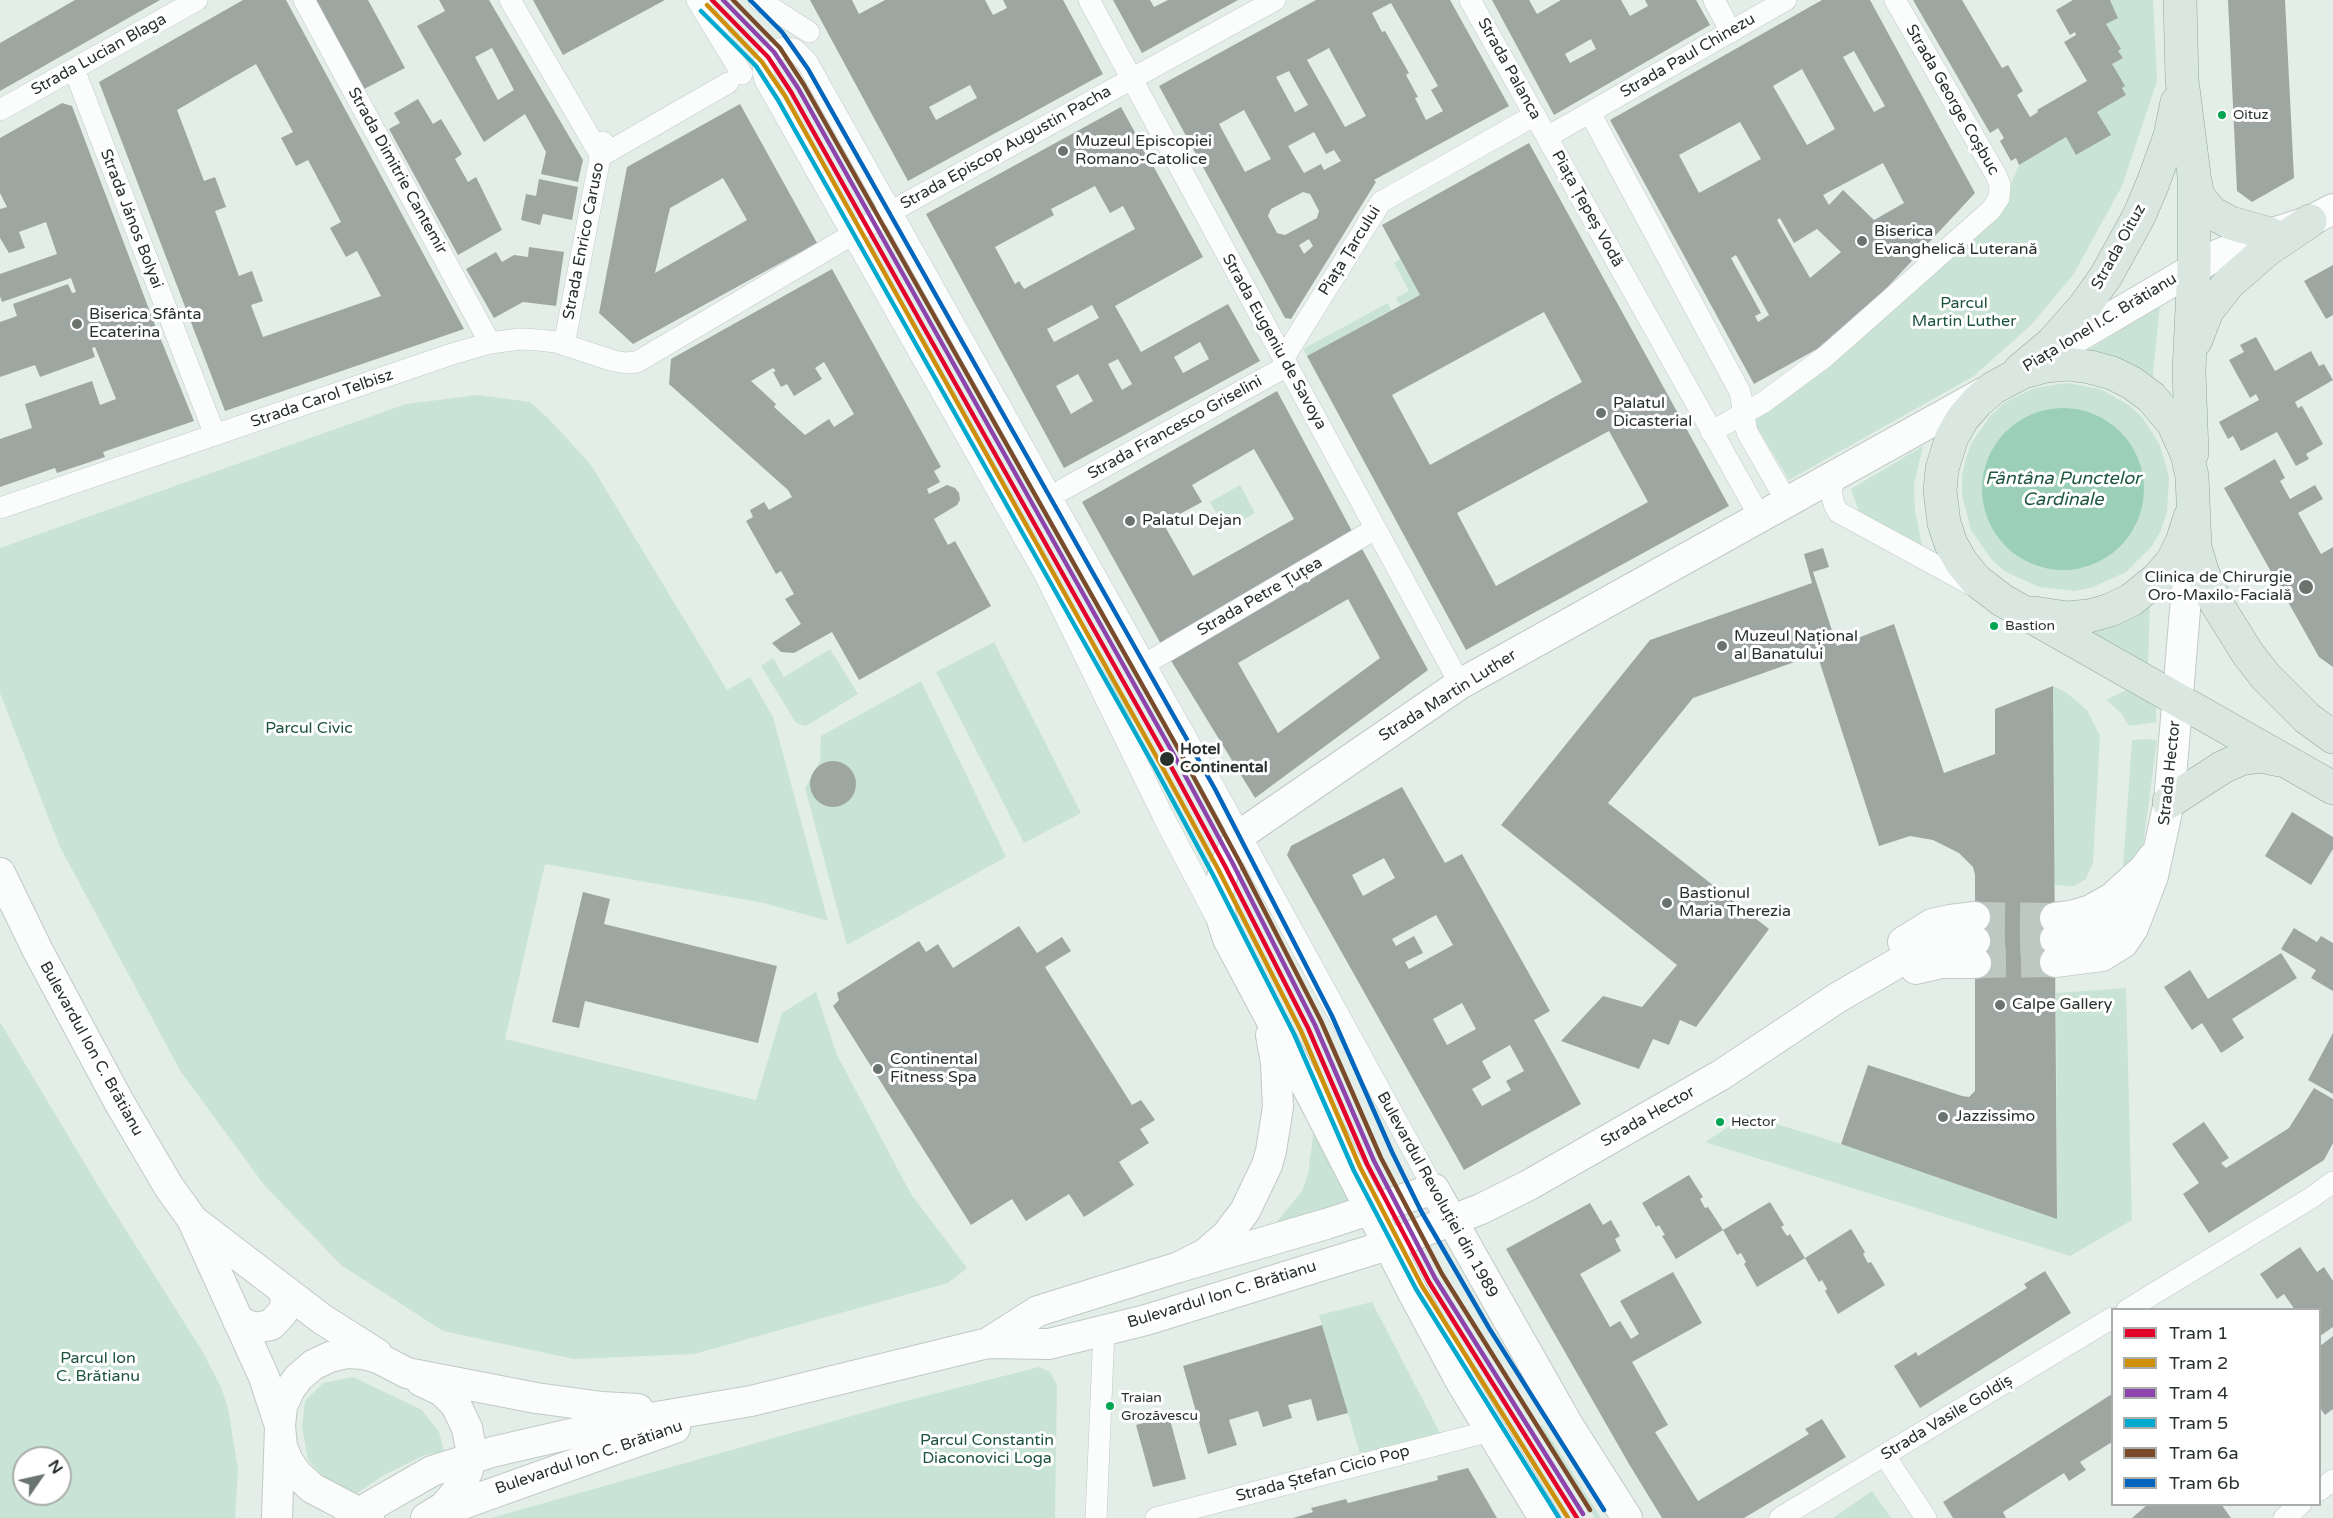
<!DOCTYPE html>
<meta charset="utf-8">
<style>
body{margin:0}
#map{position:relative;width:2333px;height:1518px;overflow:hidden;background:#e3eee8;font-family:"Varela Round",sans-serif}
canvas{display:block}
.legend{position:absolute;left:2111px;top:1308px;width:210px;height:198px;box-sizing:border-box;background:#fff;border:2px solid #a9adab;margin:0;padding:8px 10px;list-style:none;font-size:18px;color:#29312d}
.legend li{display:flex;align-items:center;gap:12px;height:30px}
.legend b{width:30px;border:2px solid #a9adab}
.north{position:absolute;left:12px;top:1446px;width:60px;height:60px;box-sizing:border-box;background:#fff;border:2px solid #a9adab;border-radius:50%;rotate:56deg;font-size:16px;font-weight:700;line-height:24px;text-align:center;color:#29312d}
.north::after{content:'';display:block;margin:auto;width:21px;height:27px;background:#6a736e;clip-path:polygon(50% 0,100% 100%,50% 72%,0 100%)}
</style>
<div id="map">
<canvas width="2333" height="1518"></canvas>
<ul class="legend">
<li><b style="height:8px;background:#e4002b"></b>Tram 1</li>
<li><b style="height:8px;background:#ce8f09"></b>Tram 2</li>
<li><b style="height:8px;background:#8e44ad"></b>Tram 4</li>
<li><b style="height:8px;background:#00a9ce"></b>Tram 5</li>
<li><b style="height:8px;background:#7a4b2a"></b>Tram 6a</li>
<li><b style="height:8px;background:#0065bd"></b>Tram 6b</li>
</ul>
<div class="north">N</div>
</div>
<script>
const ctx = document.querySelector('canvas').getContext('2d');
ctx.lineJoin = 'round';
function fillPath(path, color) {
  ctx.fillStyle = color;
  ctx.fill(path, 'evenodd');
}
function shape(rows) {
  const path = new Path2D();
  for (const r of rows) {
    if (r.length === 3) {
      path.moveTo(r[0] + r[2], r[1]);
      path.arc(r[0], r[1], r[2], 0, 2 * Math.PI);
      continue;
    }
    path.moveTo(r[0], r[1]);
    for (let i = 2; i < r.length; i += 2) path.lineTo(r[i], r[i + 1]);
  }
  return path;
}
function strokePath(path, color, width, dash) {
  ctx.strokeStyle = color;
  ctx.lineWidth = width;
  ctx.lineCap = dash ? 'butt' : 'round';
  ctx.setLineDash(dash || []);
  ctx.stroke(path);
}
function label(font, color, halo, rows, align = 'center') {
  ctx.font = font + ' "Varela Round",sans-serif';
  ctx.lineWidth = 6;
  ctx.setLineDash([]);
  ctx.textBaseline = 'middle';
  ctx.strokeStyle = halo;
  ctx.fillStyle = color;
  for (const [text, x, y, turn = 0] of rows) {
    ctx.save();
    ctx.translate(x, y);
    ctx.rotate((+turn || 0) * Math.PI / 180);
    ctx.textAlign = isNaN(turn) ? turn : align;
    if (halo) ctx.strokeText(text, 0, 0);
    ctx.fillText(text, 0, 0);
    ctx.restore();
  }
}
fillPath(shape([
 [2110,0,2153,0,2157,81,2122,186,2073,275,2031,325,1974,376,1789,480,1752,419,2004,200,2019,165,2066,137,2076,155,2110,136,2097,112,2126,95,2112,64,2123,58,2118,51,2121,49,2106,24,2118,17],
 [1400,259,1420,295,1400,305,1396,298,1409,291,1394,263],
 [1388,303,1391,310,1307,356,1303,349],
 [2160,306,2152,383,2134,368,2108,355,2087,351],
 [2067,383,2100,389,2129,405,2142,417,2160,445,2169,477,2167,512,2161,530,2152,546,2126,572,2093,587,2075,591,2039,587,2006,572,1992,560,1971,530,1962,495,1962,476,1966,458,1972,442,1991,415,2004,403,2034,388],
 [2046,410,2094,415,2107,421,2127,440,2135,452,2143,479,2144,493,2140,513,2135,527,2122,544,2112,553,2066,569,2045,567,2025,560,2013,552,1995,531,1986,512,1983,498,1985,470,1996,445,2015,424,2033,414],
 [478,395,530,402,549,419,591,465,727,690,750,677,773,717,828,921,764,903,545,864,505,1039,756,1100,782,1013,816,992,837,1055,911,1194,967,1268,948,1283,694,1354,574,1359,443,1331,341,1265,265,1186,181,1072,60,847,0,693,0,548,406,404],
 [1923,446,1914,484,1915,510,1923,551,1861,517,1851,489],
 [1240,485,1255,513,1226,529,1210,502],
 [2150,602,2148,667,2083,629,2106,629,2132,618],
 [994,642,1081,813,1024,843,936,672],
 [830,649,858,694,806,726,796,723,761,666,773,658,784,677],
 [1098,652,1135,717,1129,721,1109,680],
 [921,681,1006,857,847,945,805,788,820,761,821,736],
 [2053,686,2067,693,2087,710,2100,736,2093,863,2086,879,2074,886,2054,885],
 [2126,690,2156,707,2156,722,2129,726,2121,713,2106,700],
 [2147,739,2157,740,2143,846,2122,882,2132,740],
 [2126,988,2132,1220,2070,1256,1705,1142,1747,1115,1826,1139,2057,1219,2056,993],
 [0,1022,100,1189,201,1349,221,1387,228,1408,238,1469,235,1518,0,1518],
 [24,1458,60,1458,60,1494,24,1494],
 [1314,1129,1352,1203,1275,1224,1302,1191,1308,1174],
 [1372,1302,1440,1433,1360,1454,1319,1315],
 [1039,1367,1050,1372,1057,1385,1055,1518,491,1518,894,1404],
 [353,1377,422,1410,439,1432,444,1451,425,1455,384,1475,353,1496,330,1484,308,1460,302,1427,305,1401,323,1383],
 [1542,1425,1601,1518,1595,1518,1538,1428],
 [1872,1491,1891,1518,1832,1518,1833,1518]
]), '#c9e4d6');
fillPath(shape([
 [2063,489,81]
]), '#9bcfb7');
fillPath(shape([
 [75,0,160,0,0,91,0,43],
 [243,0,286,0,464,329,225,411,99,82],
 [256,64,293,132,281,138,296,166,308,160,341,222,330,228,346,257,357,251,381,296,263,337,251,305,263,301,252,271,239,276,215,211,226,207,215,177,204,181,177,110],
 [316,0,368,0,405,68,364,89],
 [439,0,489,0,583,160,578,182,541,174,546,152,525,114,484,142,417,26,445,11],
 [492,48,514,90,498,100,475,57],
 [533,0,665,0,563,55],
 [810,0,852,0,859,14,885,0,985,0,993,15,1007,8,1003,0,1063,0,1103,74,908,181],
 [970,85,977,98,936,120,929,107],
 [1113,0,1150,0,1154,7,1168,0,1238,0,1142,53],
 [1316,0,1450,0,1509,106,1374,180,1376,182,1291,319,1285,318,1159,86],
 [1391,3,1438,86,1431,90,1443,111,1426,120,1415,98,1418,97,1406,75,1409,73,1385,31,1382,32,1372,13],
 [1329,48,1366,116,1345,127,1307,60],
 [1289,71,1308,105,1295,112,1276,77],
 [1244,110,1271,159,1245,172,1219,124],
 [1314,132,1326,154,1334,150,1341,161,1324,170,1321,164,1304,173,1288,146],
 [1303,192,1310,194,1319,211,1317,218,1285,235,1277,233,1268,216,1271,209],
 [1309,239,1313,246,1304,254,1299,245],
 [1492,0,1529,0,1537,14,1561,0,1621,0,1630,16,1648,6,1645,0,1696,0,1710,25,1554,115],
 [1591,39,1596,49,1570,63,1565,54],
 [1822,0,1870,0,1975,193,1883,292,1817,349,1754,384,1610,120],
 [1854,51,1885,106,1874,112,1843,57],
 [1802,69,1835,129,1807,145,1773,86],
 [1740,122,1761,159,1699,193,1679,155],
 [1883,163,1904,203,1874,220,1843,190,1829,205,1823,195],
 [1780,218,1794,243,1817,229,1841,252,1810,278,1777,220],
 [1736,255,1769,315,1758,322,1755,316,1761,313,1731,258],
 [1913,0,1962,0,2002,68,2008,65,2023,91,2017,95,2030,117,2038,112,2037,110,2087,81,2064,42,2076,35,2075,32,2070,35,2056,10,2073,0,2110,0,2118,18,2106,24,2121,49,2118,51,2123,58,2112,64,2125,86,2122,88,2126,95,2097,112,2111,135,2076,155,2066,137,2019,165,2016,158,2011,161,2000,141,2004,138,1998,128,1990,133],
 [2228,0,2285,0,2294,178,2252,202,2237,191],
 [418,99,433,124,441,119,462,154,455,159,468,182,476,177,502,230,458,255,389,129,400,123,394,113],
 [62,103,72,106,155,325,194,421,103,452,105,457,57,473,55,468,0,487,0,439,32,428,25,404,92,381,100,405,116,399,95,347,92,348,95,357,40,377,35,365,0,377,0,322,17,316,13,304,68,284,72,293,76,292,71,278,2,302,0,296,0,274,57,254,46,222,19,232,25,248,9,253,0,238,0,209,7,207,0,193,0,138],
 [740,104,817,243,633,344,599,313,627,167],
 [723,178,747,220,655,273,670,208],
 [1121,107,1203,257,1115,306,1141,352,1228,304,1260,361,1064,468,926,214],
 [1095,186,1110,213,1123,206,1135,229,1024,289,1019,281,1015,284,995,247,1054,215,1051,209],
 [1092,305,1099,318,1054,342,1047,329],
 [1200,342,1209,359,1183,373,1174,357],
 [1118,359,1132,384,1122,390,1108,364],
 [1078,374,1093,401,1071,414,1056,386],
 [1529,143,1729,506,1466,650,1307,356,1420,295,1382,225],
 [1544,312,1582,382,1430,465,1392,395],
 [1609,431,1648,502,1496,586,1457,513],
 [539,179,578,187,572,220,543,214,540,225,521,220,526,194,536,196],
 [529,247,564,252,556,306,523,302,494,318,466,269,496,252,502,262,514,255,528,257],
 [2333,265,2333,315,2326,319,2304,281],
 [832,269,941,467,934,471,940,482,927,489,929,494,947,485,955,488,959,493,960,500,957,505,934,519,948,545,955,541,991,606,859,680,832,632,794,653,781,652,772,643,801,624,785,599,794,594,781,571,776,574,746,521,753,517,750,510,764,502,769,510,792,497,788,490,669,384,671,359],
 [824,362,854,414,834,427,829,419,805,435,774,407,776,404,751,381,773,368,776,371,773,372,781,387,787,384,794,396,822,379,815,368],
 [2256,337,2275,371,2311,351,2319,366,2324,364,2333,380,2295,402,2298,408,2302,406,2323,444,2306,454,2309,459,2296,466,2277,432,2241,451,2233,436,2228,439,2219,422,2259,400,2256,394,2250,398,2229,360,2244,352,2240,345],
 [1277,391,1354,535,1162,646,1082,502],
 [1254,449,1294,519,1193,576,1163,523,1202,502,1192,485],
 [2275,459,2285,478,2280,481,2290,499,2315,485,2323,499,2298,513,2321,554,2333,547,2333,667,2319,657,2224,488],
 [1360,545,1428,670,1255,798,1170,659],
 [1348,599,1380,658,1278,733,1238,663],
 [1823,548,1829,567,1813,572,1837,646,1894,624,1944,773,1995,754,1995,709,2053,686,2057,1219,1841,1144,1868,1065,1962,1096,1969,1097,1975,1091,1975,875,1973,867,1959,853,1933,840,1910,836,1879,846,1817,654,1693,698,1608,803,1769,929,1696,1027,1680,1020,1669,1045,1653,1039,1639,1069,1561,1041,1603,996,1642,1007,1677,965,1501,825,1650,640,1812,583,1804,554],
 [833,784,23],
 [1402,787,1445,863,1462,854,1550,1011,1534,1020,1581,1104,1464,1170,1287,855,1291,846],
 [1384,858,1395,878,1363,896,1352,875],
 [1436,915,1453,945,1409,969,1405,962,1423,953,1414,936,1396,946,1392,939],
 [1462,1003,1476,1029,1447,1045,1433,1019],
 [1510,1045,1524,1071,1506,1081,1511,1090,1482,1106,1472,1089,1491,1078,1482,1061],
 [2292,812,2333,837,2333,849,2311,885,2265,856],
 [583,892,610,899,604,924,777,966,758,1043,585,1001,579,1028,552,1022],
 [1019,926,1037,953,1062,937,1071,951,1045,967,1132,1105,1141,1100,1155,1120,1140,1129,1149,1143,1119,1162,1134,1185,1084,1217,1069,1194,1026,1221,1012,1199,971,1225,833,1006,839,1000,837,993,919,941,926,952,938,944,953,968],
 [2294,928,2317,942,2321,936,2333,943,2333,991,2311,978,2316,970,2281,949],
 [2281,953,2297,978,2232,1019,2244,1038,2221,1053,2202,1023,2192,1030,2164,987,2190,970,2208,999],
 [2333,1033,2333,1094,2308,1080],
 [2314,1088,2333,1099,2333,1143,2324,1160,2209,1233,2183,1194,2199,1183,2172,1144,2204,1122,2229,1158,2221,1163,2226,1168,2289,1128],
 [1689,1175,1703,1197,1700,1199,1705,1208,1708,1207,1723,1230,1676,1259,1662,1236,1665,1235,1659,1225,1656,1227,1642,1203],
 [1770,1202,1784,1225,1781,1227,1787,1236,1790,1234,1805,1258,1851,1229,1865,1252,1863,1254,1868,1263,1871,1262,1885,1285,1838,1314,1825,1291,1827,1289,1822,1280,1819,1282,1805,1258,1757,1287,1744,1264,1746,1262,1741,1253,1737,1255,1723,1230],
 [1590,1203,1603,1225,1611,1220,1620,1236,1615,1239,1621,1251,1580,1274,1610,1327,1620,1321,1631,1339,1639,1334,1620,1301,1673,1272,1702,1323,1632,1362,1668,1425,1655,1432,1698,1501,1809,1434,1805,1429,1822,1419,1846,1457,1744,1518,1662,1518,1629,1464,1506,1249],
 [2300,1247,2317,1272,2324,1267,2333,1281,2333,1327,2320,1336,2320,1310,2295,1310,2284,1294,2277,1299,2260,1274],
 [2045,1271,2071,1313,1920,1408,1894,1366,1916,1352,1918,1356,2027,1288,2024,1284],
 [1322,1325,1348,1413,1317,1421,1311,1399,1288,1405,1292,1418,1263,1427,1258,1411,1229,1420,1237,1445,1208,1454,1183,1366],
 [2333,1336,2333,1409,2325,1415,2320,1408,2320,1346],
 [2112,1394,2112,1442,2080,1462,2086,1470,2069,1481,2064,1473,2003,1512,2006,1518,1953,1518,1943,1502],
 [1169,1416,1186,1479,1153,1487,1136,1425],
 [1468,1468,1497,1518,1293,1518,1313,1512,1311,1508,1346,1499,1348,1503,1438,1480,1437,1476],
 [2148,1504,2221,1504,2231,1518,2132,1518]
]), '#9ea6a2');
strokePath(shape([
 [1975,917,2055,918],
 [1975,941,2055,939],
 [1976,963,2055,962]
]), '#bec8c3', 30, [30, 15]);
const street = shape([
 [304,0,490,343],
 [510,0,601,156,728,83],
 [697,0,742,74],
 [759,0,809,32],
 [1089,0,1460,684],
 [1470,0,1760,517],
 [1714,0,1731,32],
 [74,69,215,435],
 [0,110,197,0],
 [1590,113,1740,392,1747,432,1787,502],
 [1547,137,1786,0],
 [564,345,603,142],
 [1283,359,1381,202,1535,115],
 [1711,432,1764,402,1826,356,1991,210,1999,198,2000,185,1996,175,1895,0],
 [1835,475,1831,492,1834,504,1838,512,1972,585],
 [1062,490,1287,366],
 [0,508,452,354,490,343,520,339,538,340,556,342,614,361,626,363,637,362,892,211,1275,0],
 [1145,664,1375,529],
 [1217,919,1163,816,1045,575,765,80,763,72,764,62,769,55,777,50,783,48,794,49,807,62,1215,789,1434,1189],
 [2127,1310,2311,1198,2333,1182],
 [1885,1456,1926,1518],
 [2320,1490,2333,1480],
 [1096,1518,1104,1330],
 [1156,1518,1490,1431],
 [1780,1518,2112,1318],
 [2284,1518,2301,1504]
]);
const secondary = shape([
 [2047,355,2217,255,2270,234,2310,221,2333,209],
 [0,873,38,951,119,1102,169,1187,192,1219,264,1377,280,1426,282,1447,288,1461,297,1474,312,1488,369,1518],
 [2055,918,2071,916,2091,910,2112,898,2144,869,2153,857],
 [2055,939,2071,938,2096,932,2121,919,2142,901],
 [1903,942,1932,924,1950,920,1975,917],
 [2055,962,2102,956,2123,943,2133,928,2153,876,2169,802,2191,538],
 [1916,969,1942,963,1976,963],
 [195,1222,322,1319,377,1354],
 [1179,1267,1326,1224,1434,1189,1568,1425,1627,1518],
 [238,1321,254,1328,271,1325,283,1312,286,1302,284,1290],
 [988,1343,1038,1311,1179,1267,1205,1254,1226,1236,1245,1211,1267,1165,1271,1151,1278,1107,1276,1063,1271,1035],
 [421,1381,442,1391,456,1405,467,1428,471,1449,468,1470,460,1488,444,1507,426,1518],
 [440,1512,675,1428],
 [277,1518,280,1426,282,1406,290,1389,298,1378,313,1365,330,1357,347,1353,364,1354,378,1358,407,1373,536,1398,602,1407,638,1409],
 [350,1518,432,1471,492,1452,609,1425,751,1401,988,1343,1049,1344,1146,1320,1388,1245,1481,1209,1529,1185,1721,1075,1837,998,1913,954,1940,944,1975,941],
 [1544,1518,1461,1382,1412,1291,1314,1100,1228,939,1221,917,1218,893,1225,866,1240,835,1460,684,1983,393]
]);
const primary = shape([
 [2180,0,2182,80,2194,175,2194,267,2189,371,2192,453],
 [2195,181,2198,196,2212,213,2231,223,2270,234],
 [2196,340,2207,311,2229,283,2267,250,2310,221],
 [2020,370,2052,343,2084,307,2106,276,2139,216,2153,183,2170,136,2177,102],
 [2034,613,2067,618,2089,616,2110,610,2131,600,2157,579,2172,562,2182,542,2190,517],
 [2333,737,2307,718,2266,677,2248,654,2215,601,2202,571,2195,547,2192,476,2187,454,2173,423,2151,397,2132,383,2112,373,2090,367,2068,364,2045,366,2023,372,1993,388,1977,402,1963,418,1952,437,1942,469,1940,491,1944,523,1951,544,1962,563,1976,580,2002,600,2333,788],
 [2169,802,2223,767,2241,759,2261,756,2280,760]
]);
strokePath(street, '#c1cac5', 22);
strokePath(secondary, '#c1cac5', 32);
strokePath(primary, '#90a69d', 34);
strokePath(street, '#fbfcfc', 21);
strokePath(secondary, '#fbfcfc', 30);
strokePath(primary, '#dae6e0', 33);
strokePath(shape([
 [712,0,768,57,791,92,1167,759,1225,866,1308,1028,1367,1164,1429,1282,1577,1518]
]), '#e4002b', 4.5);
strokePath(shape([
 [707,5,762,62,785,96,1160,763,1218,869,1301,1031,1360,1167,1422,1286,1568,1518]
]), '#ce8f09', 4.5);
strokePath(shape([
 [723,0,774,52,798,88,1174,755,1232,862,1315,1025,1374,1161,1435,1278,1583,1514]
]), '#8e44ad', 4.5);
strokePath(shape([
 [701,11,756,66,778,100,1154,766,1212,873,1294,1034,1354,1171,1416,1289,1559,1518]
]), '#00a9ce', 4.5);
strokePath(shape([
 [733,0,780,48,804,85,1180,752,1238,859,1321,1021,1381,1158,1442,1274,1590,1510]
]), '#7a4b2a', 4.5);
strokePath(shape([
 [750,0,782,32,808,69,1215,789,1332,1016,1392,1152,1421,1211,1489,1328,1604,1510]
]), '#0065bd', 4.5);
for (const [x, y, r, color] of [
 [2222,115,5,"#00a651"],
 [1063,151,6,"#6a736e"],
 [1862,241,6,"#6a736e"],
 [77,324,6,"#6a736e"],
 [1601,413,6,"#6a736e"],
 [1130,521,6,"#6a736e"],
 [2306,587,8,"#6a736e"],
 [1994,626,5,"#00a651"],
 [1722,646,6,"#6a736e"],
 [1167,759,8,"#29312d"],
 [1667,903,6,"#6a736e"],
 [2000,1005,6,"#6a736e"],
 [878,1069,6,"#6a736e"],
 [1943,1117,6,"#6a736e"],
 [1720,1122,5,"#00a651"],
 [1110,1406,5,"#00a651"]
]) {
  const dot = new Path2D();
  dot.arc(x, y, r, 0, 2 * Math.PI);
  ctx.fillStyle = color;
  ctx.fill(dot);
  strokePath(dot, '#fff', 2);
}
label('14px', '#29312d', '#fff', [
 ["Oituz",2233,115],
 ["Bastion",2005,626],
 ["Hector",1731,1122],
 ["Traian",1121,1398],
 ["Grozăvescu",1121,1416]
], 'left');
label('16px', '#29312d', '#fff', [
 ["Strada Lucian Blaga",99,55,-29],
 ["Strada Paul Chinezu",1688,56,-30],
 ["Strada Palanca",1509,69,61],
 ["Strada George Coșbuc",1952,100,60],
 ["Strada Episcop Augustin Pacha",1006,148,-29],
 ["Strada Dimitrie Cantemir",397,171,61],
 ["Piața Țepeș Vodă",1587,209,61],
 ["Strada János Bolyai",131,219,69],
 ["Strada Enrico Caruso",584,241,-79],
 ["Strada Oituz",2119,247,-61],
 ["Piața Țarcului",1350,251,-58],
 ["Piața Ionel I.C. Brătianu",2100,323,-31],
 ["Strada Eugeniu de Savoya",1274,342,61],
 ["Strada Carol Telbisz",322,399,-19],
 ["Strada Francesco Griselini",1175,428,-29],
 ["Strada Petre Țuțea",1260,597,-30],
 ["Strada Martin Luther",1448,696,-32],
 ["Strada Hector",2170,773,-84],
 ["Bulevardul Ion C. Brătianu",91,1049,61],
 ["Strada Hector",1648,1117,-30],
 ["Bulevardul Revoluției din 1989",1437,1195,61],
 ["Bulevardul Ion C. Brătianu",1222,1295,-17],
 ["Strada Vasile Goldiș",1947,1418,-31],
 ["Bulevardul Ion C. Brătianu",589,1458,-19],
 ["Strada Ștefan Cicio Pop",1323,1474,-15]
]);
label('16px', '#29312d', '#fff', [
 ["Muzeul Episcopiei",1075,142],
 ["Romano-Catolice",1075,160],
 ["Biserica",1874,232],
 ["Evanghelică Luterană",1874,250],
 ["Biserica Sfânta",89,315],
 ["Ecaterina",89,333],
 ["Palatul",1613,404],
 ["Dicasterial",1613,422],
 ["Palatul Dejan",1142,521],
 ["Clinica de Chirurgie",2292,578,"right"],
 ["Oro-Maxilo-Facială",2292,596,"right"],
 ["Muzeul Național",1734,637],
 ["al Banatului",1734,655],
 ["Bastionul",1679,894],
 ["Maria Therezia",1679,912],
 ["Calpe Gallery",2012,1005],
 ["Continental",890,1060],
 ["Fitness Spa",890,1078],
 ["Jazzissimo",1955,1117]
], 'left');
label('16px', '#1c533d', '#fff', [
 ["Parcul",1964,304],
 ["Martin Luther",1964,322],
 ["Parcul Civic",309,729],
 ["Parcul Ion",98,1359],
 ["C. Brătianu",98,1377],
 ["Parcul Constantin",987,1441],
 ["Diaconovici Loga",987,1459]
]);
label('bold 16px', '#29312d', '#fff', [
 ["Hotel",1180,750],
 ["Continental",1180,768]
], 'left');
label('italic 18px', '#215842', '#fff', [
 ["Fântâna Punctelor",2063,479],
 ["Cardinale",2063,500]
]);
</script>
